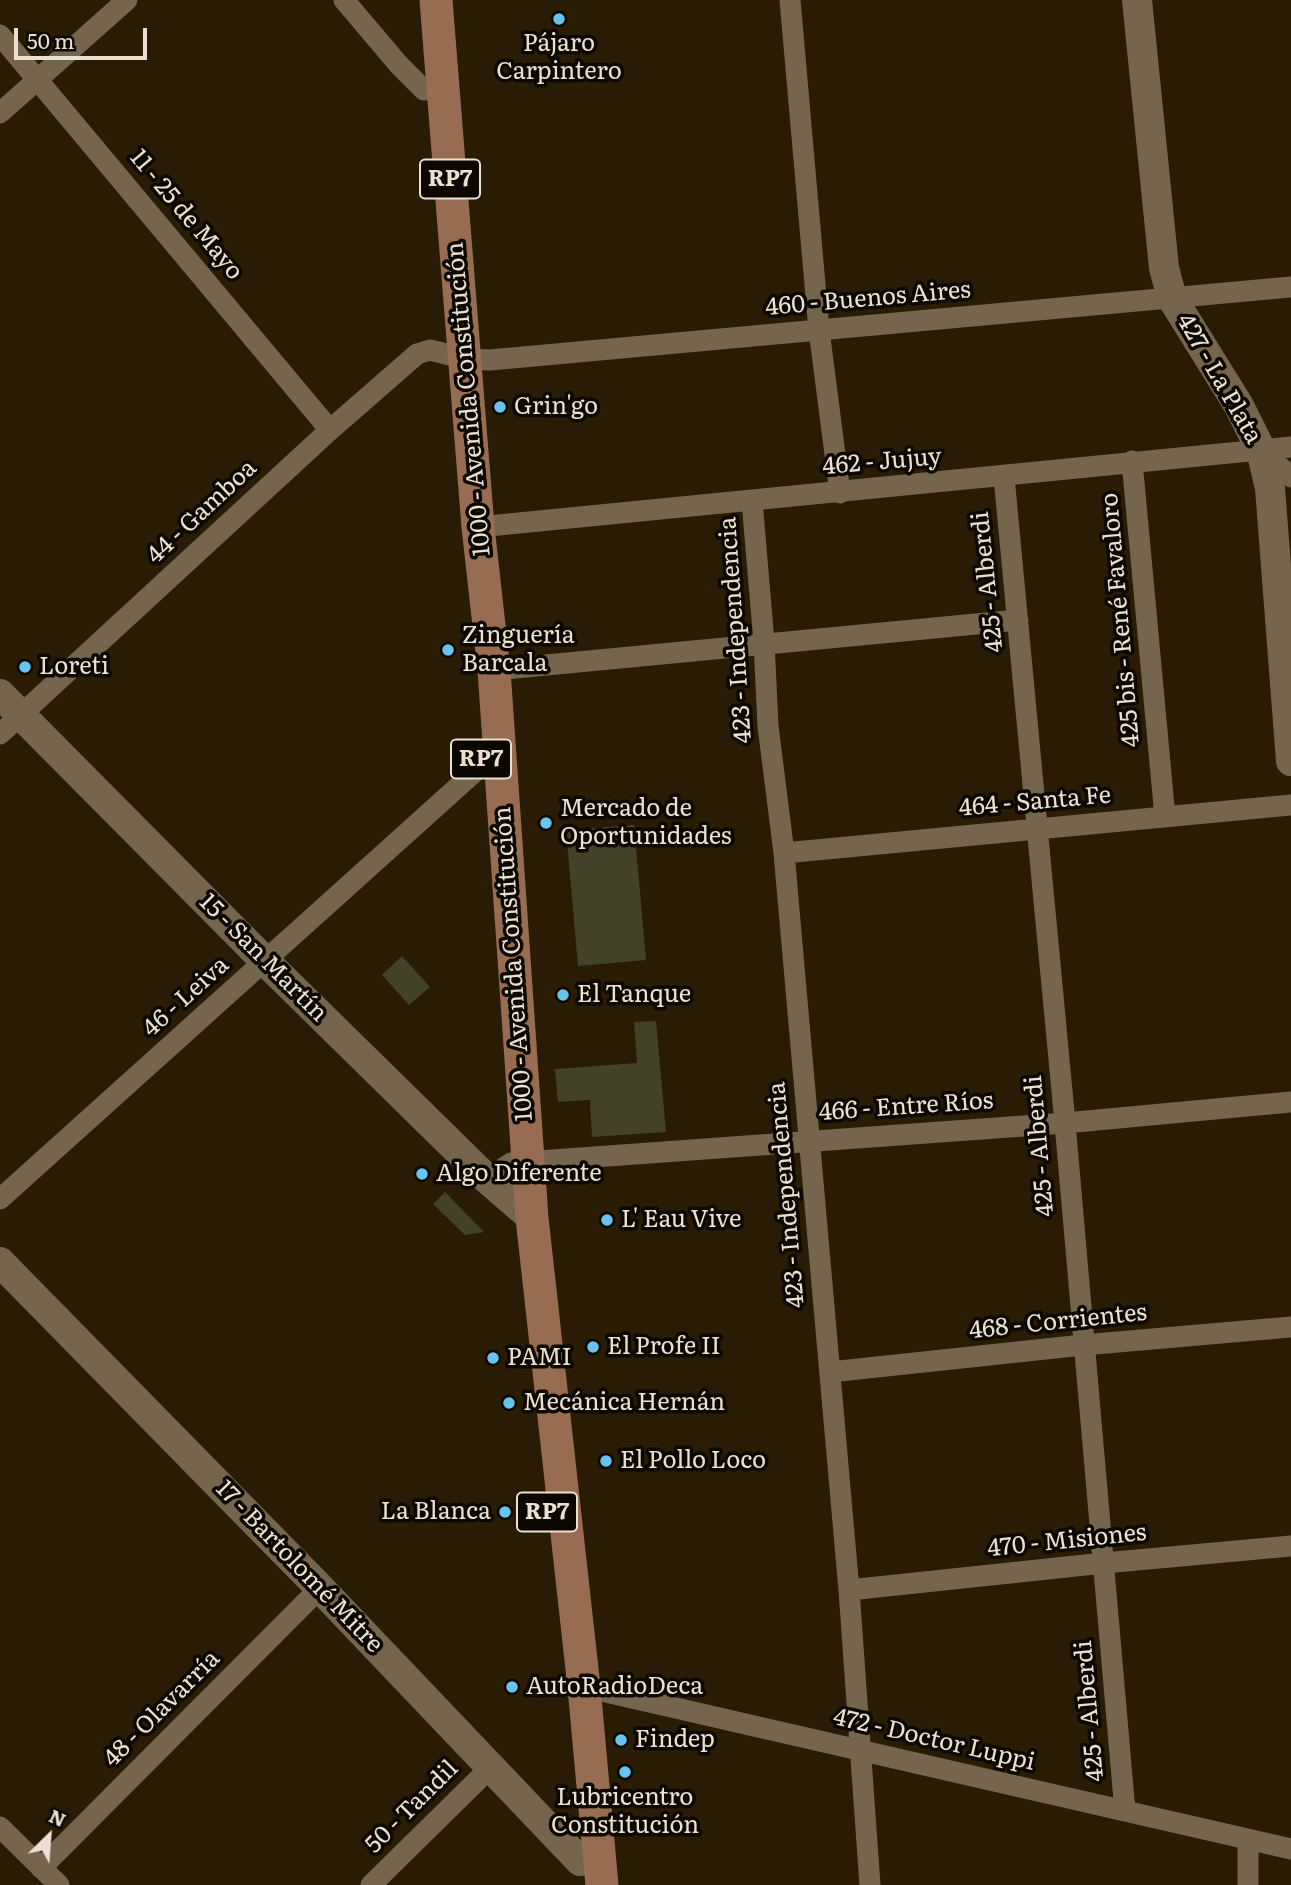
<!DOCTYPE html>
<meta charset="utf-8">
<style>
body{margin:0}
#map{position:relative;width:1291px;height:1885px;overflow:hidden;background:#2a1b05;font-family:Literata,serif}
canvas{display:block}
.north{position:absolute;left:14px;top:1801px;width:70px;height:70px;-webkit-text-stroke:5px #0d0702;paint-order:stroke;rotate:25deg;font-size:19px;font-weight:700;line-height:28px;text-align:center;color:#eae1d3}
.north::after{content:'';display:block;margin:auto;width:24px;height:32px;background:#eae1d3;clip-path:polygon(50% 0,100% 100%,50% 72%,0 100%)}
.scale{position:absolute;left:14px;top:28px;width:133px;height:32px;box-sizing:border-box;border:4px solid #eae1d3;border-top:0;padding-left:9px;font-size:21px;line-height:24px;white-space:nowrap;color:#eae1d3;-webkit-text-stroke:5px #0d0702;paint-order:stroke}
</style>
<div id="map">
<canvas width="1291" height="1885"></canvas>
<div class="north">N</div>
<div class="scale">50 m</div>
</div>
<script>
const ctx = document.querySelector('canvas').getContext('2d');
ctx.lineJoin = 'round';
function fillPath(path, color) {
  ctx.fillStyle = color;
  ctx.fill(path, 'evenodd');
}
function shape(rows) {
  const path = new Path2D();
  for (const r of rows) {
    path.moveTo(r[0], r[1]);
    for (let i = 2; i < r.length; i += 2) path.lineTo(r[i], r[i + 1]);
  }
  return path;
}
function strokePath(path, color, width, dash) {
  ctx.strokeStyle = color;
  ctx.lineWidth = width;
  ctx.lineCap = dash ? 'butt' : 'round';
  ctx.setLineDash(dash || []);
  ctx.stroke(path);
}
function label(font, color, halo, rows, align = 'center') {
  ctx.font = font + ' Literata,serif';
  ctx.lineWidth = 7;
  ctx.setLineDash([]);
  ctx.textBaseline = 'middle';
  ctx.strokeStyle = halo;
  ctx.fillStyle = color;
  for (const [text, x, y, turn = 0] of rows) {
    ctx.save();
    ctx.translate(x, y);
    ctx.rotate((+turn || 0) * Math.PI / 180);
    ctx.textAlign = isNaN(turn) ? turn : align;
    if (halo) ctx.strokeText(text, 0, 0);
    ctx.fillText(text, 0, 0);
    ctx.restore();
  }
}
fillPath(shape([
 [634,825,646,960,578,966,566,830],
 [402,956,430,987,409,1005,382,975],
 [656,1021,666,1132,592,1137,590,1100,558,1102,555,1069,637,1063,634,1022],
 [445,1192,484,1232,465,1235,433,1204]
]), '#434228');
strokePath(shape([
 [344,0,399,65,424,90,442,89],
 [790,0,819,330,840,493],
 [0,35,330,430],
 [0,113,127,0],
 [1261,450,1291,477],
 [1132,461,1165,817],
 [1004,477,1065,1123,1125,1811],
 [752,501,764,642,768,726,784,853,849,1590,870,1885],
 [478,527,1291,447],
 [494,670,1018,620],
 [0,734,330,430,417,354,430,350,466,359,490,360,1291,287],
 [784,853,1291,805],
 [487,1179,511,1163,1065,1123,1291,1102],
 [0,1199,499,750],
 [830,1372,1083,1345,1291,1327],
 [849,1590,1104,1563,1291,1546],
 [566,1686,584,1687,1291,1849],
 [0,1827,59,1885],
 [41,1868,320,1588],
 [371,1885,491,1767],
 [1248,1885,1248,1839]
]), '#75654d', 21);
strokePath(shape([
 [1137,0,1164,268,1172,298,1239,406,1261,450,1270,488,1291,761],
 [0,694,265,961,487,1179,532,1218],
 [0,1262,320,1588,580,1861,600,1859]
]), '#75654d', 30);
strokePath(shape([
 [436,0,478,527,494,670,532,1218,584,1687,602,1885]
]), '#986c50', 33);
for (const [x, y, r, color] of [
 [559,19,7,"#66c4ef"],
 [500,407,7,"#66c4ef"],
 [448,650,7,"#66c4ef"],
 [25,667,7,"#66c4ef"],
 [546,823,7,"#66c4ef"],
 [563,995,7,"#66c4ef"],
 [422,1174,7,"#66c4ef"],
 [607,1220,7,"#66c4ef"],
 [593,1347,7,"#66c4ef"],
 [493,1358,7,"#66c4ef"],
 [509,1403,7,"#66c4ef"],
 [606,1461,7,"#66c4ef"],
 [505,1512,7,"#66c4ef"],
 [512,1687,7,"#66c4ef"],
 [621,1740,7,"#66c4ef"],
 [625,1772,7,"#66c4ef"]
]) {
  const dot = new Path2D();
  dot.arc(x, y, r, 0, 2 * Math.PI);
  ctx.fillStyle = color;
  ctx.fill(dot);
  strokePath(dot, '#0d0702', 2.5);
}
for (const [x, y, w] of [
 [450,179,60],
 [481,759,60],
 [547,1512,60]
]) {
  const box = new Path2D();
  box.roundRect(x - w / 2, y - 19.5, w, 39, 5);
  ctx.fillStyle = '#0d0702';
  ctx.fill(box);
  strokePath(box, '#eae1d3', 2);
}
label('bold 23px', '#eae1d3', null, [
 ["RP7",450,179],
 ["RP7",481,759],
 ["RP7",547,1512]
]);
label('24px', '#eae1d3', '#0d0702', [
 ["Pájaro",559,44,"center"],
 ["Carpintero",559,72,"center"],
 ["Grin'go",514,407],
 ["Zinguería",462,636],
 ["Barcala",462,664],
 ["Loreti",39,667],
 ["Mercado de",560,809],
 ["Oportunidades",560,837],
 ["El Tanque",577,995],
 ["Algo Diferente",436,1174],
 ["L' Eau Vive",621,1220],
 ["El Profe II",607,1347],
 ["PAMI",507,1358],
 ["Mecánica Hernán",523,1403],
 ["El Pollo Loco",620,1461],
 ["La Blanca",491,1512,"right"],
 ["AutoRadioDeca",526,1687],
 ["Findep",635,1740],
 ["Lubricentro",625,1798,"center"],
 ["Constitución",625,1826,"center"]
], 'left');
label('24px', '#eae1d3', '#0d0702', [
 ["11 - 25 de Mayo",186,215,50],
 ["460 - Buenos Aires",868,299,-5],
 ["427 - La Plata",1219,379,60],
 ["1000 - Avenida Constitución",469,399,-95],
 ["462 - Jujuy",882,462,-5],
 ["44 - Gamboa",202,512,-43],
 ["425 - Alberdi",988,582,-96],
 ["425 bis - René Favaloro",1121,620,-95],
 ["423 - Independencia",736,630,-94],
 ["464 - Santa Fe",1035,802,-5],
 ["15 - San Martín",263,958,45],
 ["1000 - Avenida Constitución",514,964,-94],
 ["46 - Leiva",186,997,-42],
 ["466 - Entre Ríos",906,1107,-4],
 ["425 - Alberdi",1040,1146,-95],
 ["423 - Independencia",787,1195,-95],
 ["468 - Corrientes",1058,1322,-6],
 ["470 - Misiones",1067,1541,-6],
 ["17 - Bartolomé Mitre",299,1567,46],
 ["48 - Olavarría",162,1709,-45],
 ["425 - Alberdi",1090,1711,-95],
 ["472 - Doctor Luppi",934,1740,13],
 ["50 - Tandil",412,1807,-45]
]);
</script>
